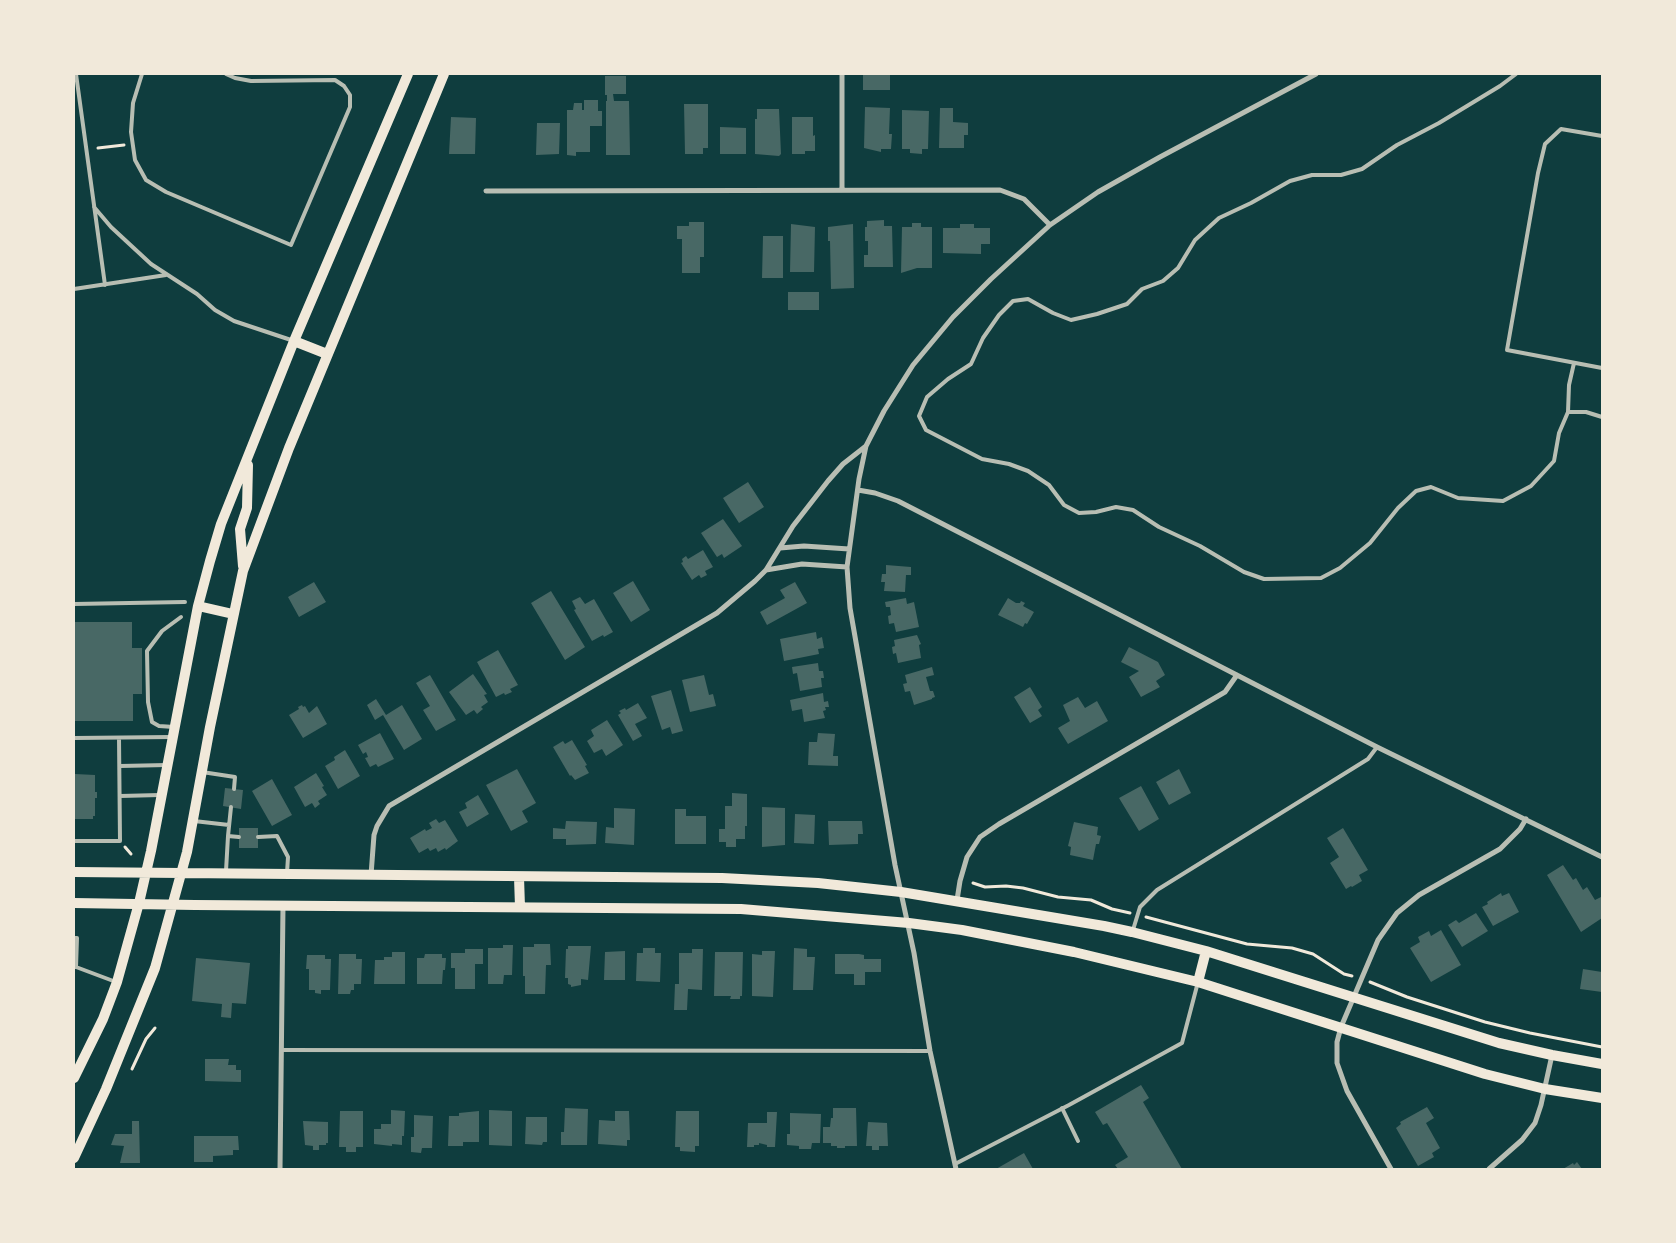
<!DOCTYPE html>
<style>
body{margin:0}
#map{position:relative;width:1676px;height:1243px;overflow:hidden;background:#0f3d3e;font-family:"Noto Sans",sans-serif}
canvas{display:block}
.frame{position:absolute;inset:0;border:75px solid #f1e9da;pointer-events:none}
</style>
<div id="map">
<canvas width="1676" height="1243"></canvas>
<div class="frame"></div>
</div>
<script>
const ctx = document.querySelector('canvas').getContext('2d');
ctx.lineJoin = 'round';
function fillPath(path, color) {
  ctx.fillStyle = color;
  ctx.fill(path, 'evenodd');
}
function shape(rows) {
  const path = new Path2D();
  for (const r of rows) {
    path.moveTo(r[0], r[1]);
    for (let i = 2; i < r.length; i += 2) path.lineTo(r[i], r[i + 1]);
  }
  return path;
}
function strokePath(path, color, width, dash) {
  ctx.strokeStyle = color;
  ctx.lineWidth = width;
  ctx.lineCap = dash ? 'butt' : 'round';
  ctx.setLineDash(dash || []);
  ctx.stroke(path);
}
fillPath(shape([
 [863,74,890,74,890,90,863,90],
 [605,76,626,76,626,94,613,94,614,101,629,101,630,155,606,155,606,101,607,101,607,95,605,95],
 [584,100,598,100,598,111,602,111,602,126,590,126,590,152,576,152,576,156,567,155,567,110,573,110,574,103,582,103,582,110,584,110],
 [684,104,708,104,708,148,703,148,703,154,685,154],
 [865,107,890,108,889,134,892,134,891,149,881,149,881,152,864,148],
 [940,108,953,108,953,122,968,123,968,135,964,135,964,148,939,148],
 [757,109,779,109,781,154,779,156,755,154,755,119,757,119],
 [902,110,929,111,928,149,922,149,922,154,910,153,910,149,902,149],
 [451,117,476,118,475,154,449,154],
 [792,117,813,117,813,136,815,135,815,151,805,151,805,154,792,154],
 [537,123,560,123,559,154,536,155],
 [720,127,746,128,746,154,720,154],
 [884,220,884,226,892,226,893,267,864,267,864,255,868,255,868,241,865,241,865,227,867,227,867,221],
 [689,222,704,222,704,257,700,257,700,273,682,273,682,239,677,239,677,226,689,226],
 [912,223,921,223,921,227,932,227,932,268,917,268,901,273,902,227,912,227],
 [791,224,815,227,814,272,790,272],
 [853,224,854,288,831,289,830,241,828,241,828,227],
 [960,224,974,224,974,228,990,228,990,244,981,244,981,254,943,253,943,228,960,228],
 [763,236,783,236,783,278,762,278],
 [788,292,819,292,819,310,788,310],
 [748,482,764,507,739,523,723,498],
 [723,519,742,546,724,558,722,554,717,557,701,533],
 [703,550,713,567,705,571,707,575,701,578,699,575,692,580,681,563,683,562,682,559,686,556,688,559],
 [886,565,911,567,911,575,906,575,905,592,884,591,885,582,881,582,882,574,886,574],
 [633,581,650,610,631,622,613,593],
 [314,582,326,602,299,617,288,597],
 [795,582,807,603,767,625,760,612,785,598,780,590],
 [551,591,585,647,565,660,531,603],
 [580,597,585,604,594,599,613,632,604,637,603,635,592,641,574,610,576,609,572,601],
 [906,598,907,604,914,602,919,627,896,632,894,623,889,624,888,616,891,615,890,607,886,607,885,602],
 [1008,598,1016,603,1020,603,1021,601,1025,603,1023,606,1034,612,1027,624,1025,623,1023,627,998,615],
 [74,622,132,622,132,648,142,648,142,694,133,694,133,721,74,721],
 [816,632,817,639,822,637,824,648,818,649,819,654,784,661,780,639],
 [917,635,921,644,919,645,921,658,898,663,896,653,893,654,892,647,895,646,894,640],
 [1129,647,1158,662,1165,675,1156,681,1160,687,1141,697,1129,677,1139,671,1121,662],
 [498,650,518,685,510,689,512,692,505,695,504,693,496,697,477,662],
 [818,663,819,671,823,671,824,678,821,678,822,687,800,691,797,673,793,674,792,667],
 [932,667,934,675,926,677,930,691,933,691,935,697,932,698,932,699,914,705,910,691,905,692,903,684,907,683,905,675],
 [473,674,487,694,484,695,488,702,481,707,483,709,477,714,474,710,466,715,449,692],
 [430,675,456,720,436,731,423,710,430,706,416,683],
 [704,675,709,695,713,694,716,706,690,712,682,680],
 [1030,687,1042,707,1038,710,1042,716,1030,723,1014,697],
 [671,690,683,731,672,734,670,727,662,730,651,696],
 [823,693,824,702,828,701,829,707,825,707,826,710,823,711,825,718,804,722,802,709,792,711,790,700],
 [1078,697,1085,708,1097,701,1108,721,1068,744,1058,728,1070,721,1063,705],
 [376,699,386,715,402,705,422,739,404,750,383,715,375,720,367,705],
 [638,703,647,718,635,724,642,736,633,741,618,715,621,713,619,711,625,708,626,710],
 [302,705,303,707,305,706,309,713,317,706,327,724,303,738,289,715,299,709,298,707],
 [607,720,623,745,606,756,602,749,594,753,587,741,594,736,591,730],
 [380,733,394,759,378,767,376,764,370,767,365,758,368,757,366,752,363,754,358,745],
 [818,733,835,734,833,756,838,756,838,766,808,765,809,742,817,742],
 [572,740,587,765,585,766,589,773,575,780,571,775,570,776,553,747,563,741,565,744],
 [345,750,360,776,338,789,325,766,335,760,334,757],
 [517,769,536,803,522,811,528,822,511,831,486,785],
 [1179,769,1191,793,1169,805,1156,782],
 [316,773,324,786,322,787,327,795,318,801,320,804,315,808,312,803,305,807,294,787],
 [75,774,95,775,95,792,97,792,97,798,95,798,95,816,93,816,93,819,74,819],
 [272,779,292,815,272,826,252,791],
 [1141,786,1159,819,1139,831,1119,798],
 [225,788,243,790,241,809,223,806],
 [732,793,747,794,747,826,745,826,745,839,736,839,736,847,726,847,726,842,719,842,719,829,725,829,725,806,732,806],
 [478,795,489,814,467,827,459,812,467,808,465,803],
 [762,807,785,808,785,845,762,847],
 [614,808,635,809,634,845,605,843,606,827,614,828],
 [675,809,686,809,686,816,706,816,706,844,675,844],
 [795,814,815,815,814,844,794,843],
 [436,819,439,823,445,820,458,841,446,850,445,848,438,852,436,848,430,851,428,848,419,853,410,838,425,829,426,831,432,828,429,823],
 [566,821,597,822,596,844,566,845,566,839,553,839,553,828,565,829],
 [828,821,862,821,863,834,858,834,858,844,829,845],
 [1074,822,1098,827,1097,835,1101,836,1099,844,1096,844,1093,860,1070,855,1071,847,1068,846],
 [239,828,258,828,258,848,239,848],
 [1343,828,1368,870,1359,875,1362,881,1352,887,1351,886,1346,889,1330,863,1339,857,1327,838],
 [1563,865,1573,880,1576,878,1583,890,1587,887,1595,900,1601,897,1602,900,1602,918,1581,932,1547,875],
 [1501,893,1502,896,1509,893,1519,912,1493,926,1482,907,1488,904,1487,902],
 [1476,913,1488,931,1462,947,1448,925,1456,920,1459,923],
 [1441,930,1461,965,1431,982,1410,948,1420,942,1418,937,1429,931,1431,936],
 [534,944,550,944,551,965,546,965,545,994,525,994,525,976,523,976,523,947,534,947],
 [503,945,513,945,512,975,504,975,503,984,488,984,488,948,503,948],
 [568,946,591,946,588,980,581,979,581,985,571,987,571,985,568,984,568,978,565,978,566,949,568,949],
 [643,948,655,948,655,953,661,953,660,982,636,981,637,953,643,953],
 [794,948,807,949,807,957,815,957,813,990,793,990],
 [465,949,483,949,483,964,475,964,475,989,455,989,455,968,451,968,451,953,465,953],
 [692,949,703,949,702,990,688,989,687,1010,674,1010,675,984,679,984,679,953,692,953],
 [625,951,625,980,604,980,605,952],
 [762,951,775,951,773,997,752,996,752,954,762,955],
 [392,952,405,952,405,984,374,984,375,960,384,960,384,957,392,957],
 [715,952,743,952,742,996,740,996,740,999,730,999,731,996,714,996],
 [339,954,356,954,356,959,362,959,361,984,354,984,354,990,351,990,350,994,338,994],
 [425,954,442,954,442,958,446,958,445,970,443,970,442,984,417,984,417,958,424,958],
 [835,954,859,954,864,955,864,959,881,959,881,972,865,972,865,985,854,985,854,974,835,974],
 [307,955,325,955,325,959,331,959,330,990,321,990,321,994,315,993,315,990,309,990,309,969,306,969],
 [196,958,250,963,246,1004,232,1003,231,1018,221,1017,222,1004,192,1001],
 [1583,969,1602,972,1602,992,1580,989],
 [205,1059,229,1059,228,1065,236,1065,236,1070,241,1070,241,1082,205,1081],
 [1141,1085,1149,1098,1143,1102,1182,1169,1118,1169,1115,1165,1128,1157,1107,1123,1103,1125,1095,1112],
 [1427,1107,1434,1118,1426,1123,1440,1148,1432,1153,1434,1157,1418,1166,1396,1128,1401,1124,1400,1122],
 [565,1108,588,1109,587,1145,561,1145,561,1132,564,1132],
 [833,1108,856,1108,857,1146,845,1146,845,1148,837,1148,837,1146,831,1146,831,1143,823,1143,823,1127,830,1127,831,1118,833,1118],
 [391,1110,405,1111,404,1136,402,1136,402,1145,392,1144,392,1146,374,1144,374,1129,381,1129,381,1124,391,1124],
 [489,1110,512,1111,512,1146,489,1145],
 [340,1111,363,1111,363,1147,356,1147,356,1152,346,1152,346,1147,339,1147],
 [479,1111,479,1142,463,1142,463,1146,448,1146,449,1116,459,1116,459,1113],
 [615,1111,629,1111,630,1140,627,1140,627,1146,598,1144,599,1120,615,1121],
 [676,1111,699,1111,699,1146,695,1146,695,1152,680,1151,680,1147,675,1147],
 [767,1112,777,1112,775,1147,767,1147,767,1145,759,1143,759,1145,754,1145,754,1147,747,1147,748,1123,767,1123],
 [790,1113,821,1114,820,1143,812,1143,811,1149,799,1149,799,1146,787,1145,787,1134,790,1134],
 [414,1115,433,1116,432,1148,422,1148,421,1153,411,1152,411,1137,414,1137],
 [526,1117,547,1117,547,1142,543,1142,542,1145,525,1144],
 [132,1121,139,1121,140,1163,120,1163,124,1146,111,1145,115,1134,132,1134],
 [303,1121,328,1122,328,1143,326,1143,326,1145,319,1145,319,1150,313,1150,313,1146,305,1145],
 [868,1122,887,1123,888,1146,879,1146,879,1150,872,1150,872,1146,866,1146],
 [194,1136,238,1136,239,1150,233,1150,233,1155,213,1156,213,1162,194,1162],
 [1024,1153,1033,1169,996,1169],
 [1577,1162,1582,1169,1563,1169,1573,1163,1574,1165]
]), '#486865');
strokePath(shape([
 [98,148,124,145],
 [125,847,131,854],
 [973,883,985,887,1006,886,1023,888,1058,897,1091,900,1112,909,1130,913],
 [1146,917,1247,944,1292,948,1313,954,1344,974,1352,976],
 [1370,982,1407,997,1485,1022,1530,1033,1602,1047],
 [132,1069,146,1039,155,1028]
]), '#f1e9da', 3);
strokePath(shape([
 [76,74,105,285],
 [142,74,133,103,131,132,135,160,146,180,166,192,291,245,350,107,350,95,344,86,335,80,251,81,235,78,226,74],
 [1516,74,1500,86,1439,123,1397,145,1362,169,1341,175,1312,175,1290,181,1251,203,1219,218,1195,240,1178,268,1163,281,1142,289,1127,304,1097,314,1071,320,1053,313,1028,299,1013,301,999,315,983,338,971,364,948,379,927,397,919,416,926,430,982,459,1009,464,1028,471,1049,485,1064,505,1079,513,1096,512,1116,507,1133,510,1159,527,1200,546,1244,572,1264,579,1321,578,1340,568,1370,543,1398,508,1416,491,1431,487,1458,498,1503,501,1531,486,1554,461,1559,433,1568,412,1586,412,1602,417],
 [1602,136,1561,129,1545,144,1538,173,1507,350,1602,368],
 [94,207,111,227,151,264,197,294,215,310,234,321,294,341],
 [74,289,166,275],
 [1568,412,1569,385,1574,363],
 [74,604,185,602],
 [174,727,159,726,152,722,148,702,147,651,162,631,181,617],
 [74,738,171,737],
 [120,766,167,765],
 [202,772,235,777,234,789],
 [120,796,160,795],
 [231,807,228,836,239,837],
 [194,821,229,825],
 [258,837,277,836,288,857,287,873],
 [74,841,120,841,119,738],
 [226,871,228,836],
 [1133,930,1140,907,1157,890,1368,759,1377,747],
 [74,938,77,938,76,967,74,967],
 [76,967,116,982],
 [282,1050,930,1051],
 [1062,1108,1078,1141],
 [955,1164,1069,1105,1182,1043,1198,982]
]), '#b8beb3', 4);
strokePath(shape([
 [842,74,842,190],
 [486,191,1000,190,1024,199,1050,225],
 [866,446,859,479,847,567,850,608,895,865,914,953,930,1051,956,1169],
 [858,490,875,493,898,501,1377,747,1602,857],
 [780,548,804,546,849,549],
 [766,570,802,564,847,567],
 [371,875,374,835,377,826,389,806,717,613,755,581,766,570,793,526,828,481,843,464,866,446,884,411,913,365,953,317,991,279,1050,225,1098,192,1160,157,1316,74],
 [957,900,960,881,967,857,980,837,999,824,1225,692,1237,675],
 [280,1169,283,906],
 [1391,1169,1347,1091,1337,1063,1337,1042,1341,1027,1378,940,1397,913,1419,895,1500,849,1520,829,1526,819],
 [1489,1169,1522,1140,1535,1123,1541,1105,1552,1055]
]), '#b8beb3', 5);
strokePath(shape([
 [294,341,327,354],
 [243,566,240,529,247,508,248,465],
 [198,606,233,614],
 [74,872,722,878,818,883,901,892,1104,926,1132,932,1206,951,1499,1043,1552,1055,1602,1064],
 [519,877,520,907],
 [74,903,195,905,741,909,909,923,962,930,1074,952,1198,982,1485,1074,1545,1089,1602,1098],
 [1198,982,1206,951],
 [74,1078,103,1019,117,982,139,903,151,851,198,606,210,561,221,524,294,341,408,74],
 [74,1158,106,1089,155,968,187,852,210,727,243,571,289,448,444,74]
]), '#f1e9da', 10);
</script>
